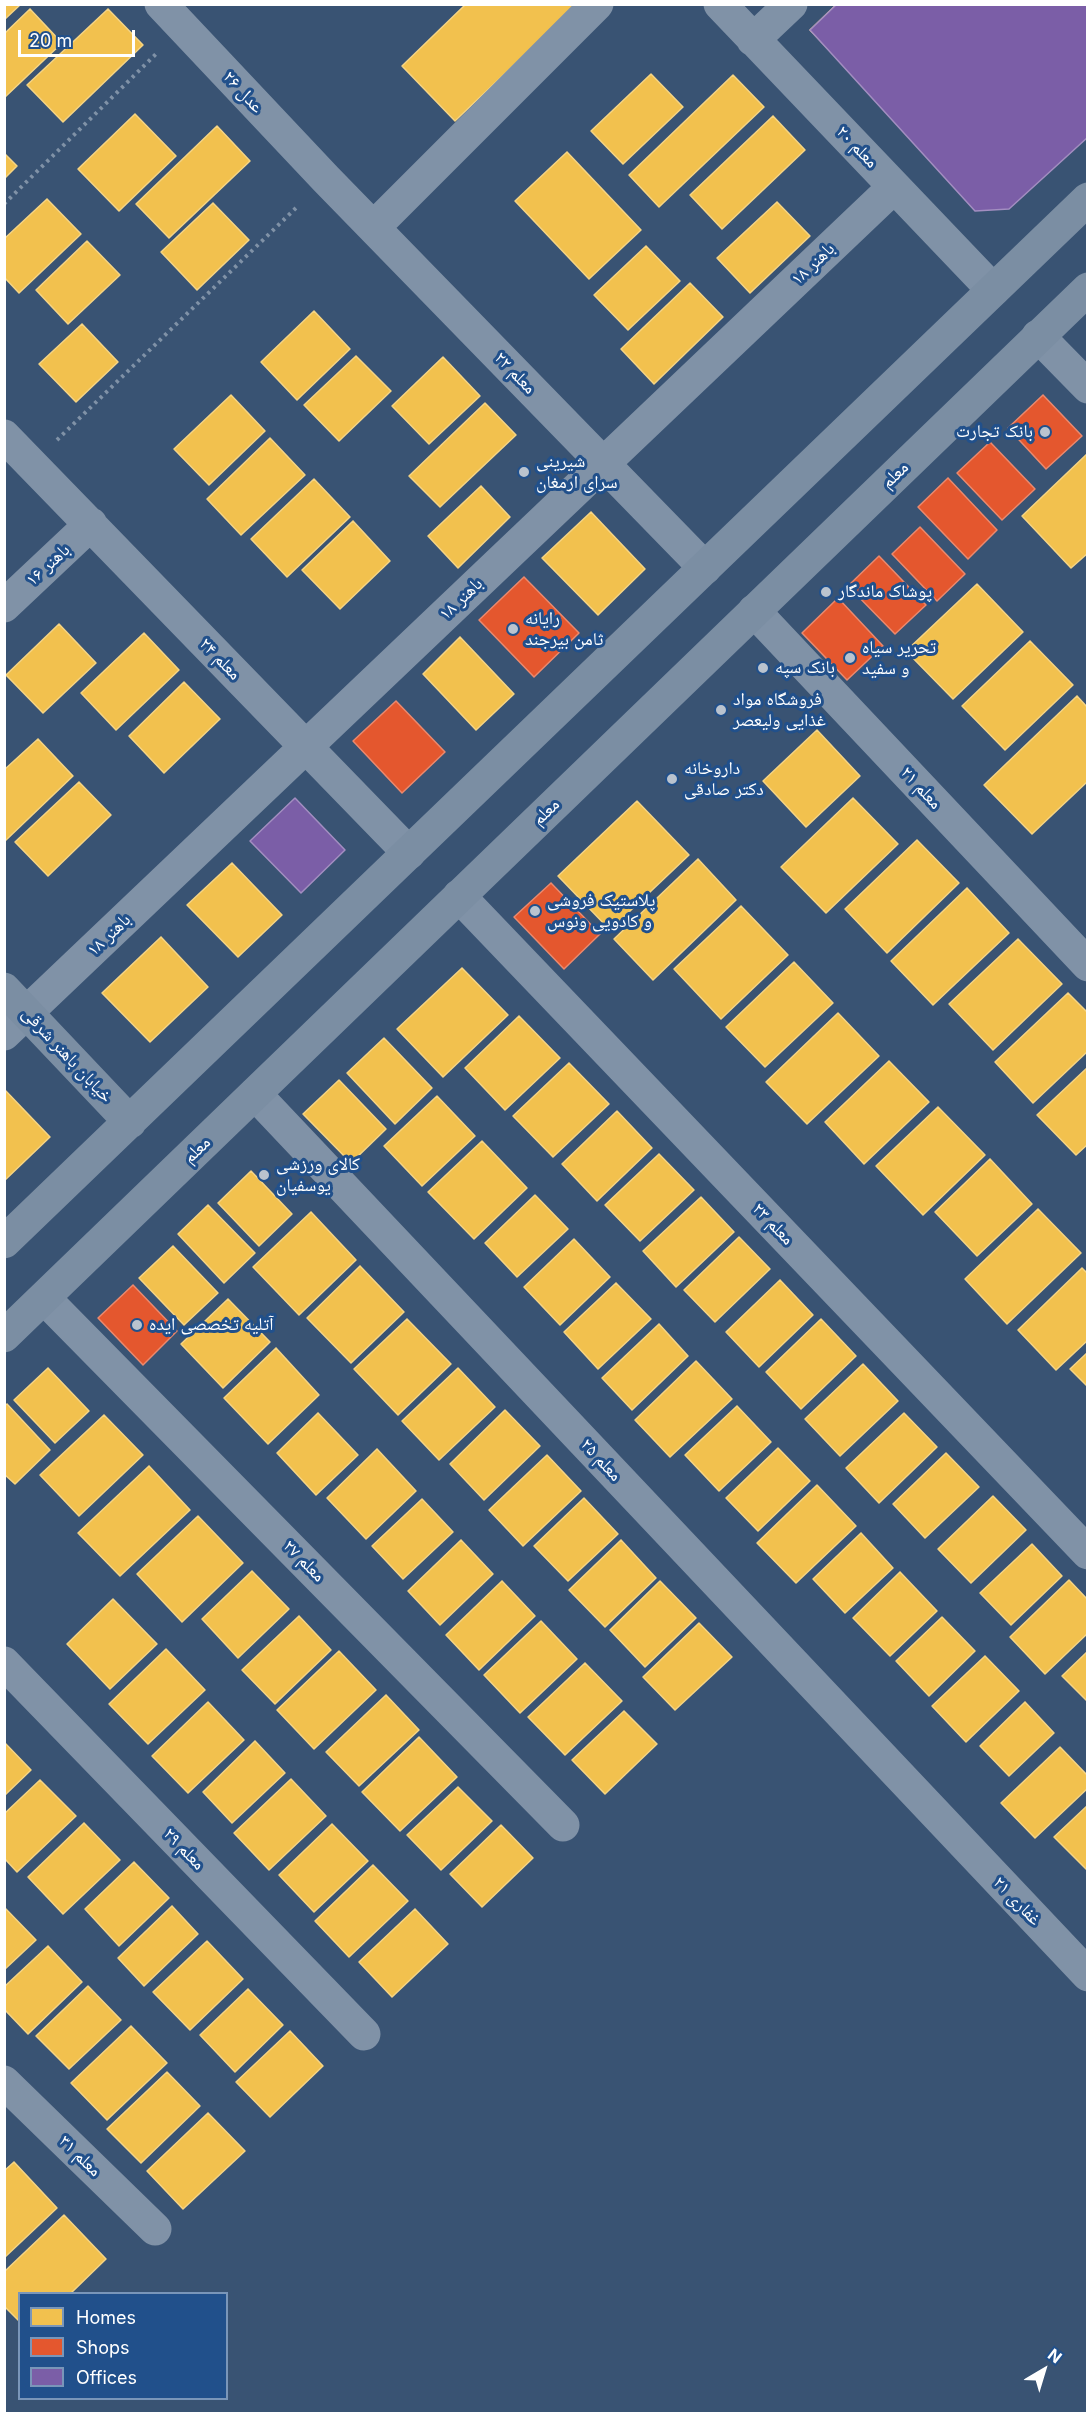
<!DOCTYPE html>
<meta charset="utf-8">
<style>
body{margin:0}
#map{position:relative;width:1092px;height:2418px;overflow:hidden;background:#395373;font-family:Inter,sans-serif}
canvas{display:block}
.frame{position:absolute;inset:0;border:6px solid #fff;pointer-events:none}
.legend{position:absolute;left:18px;top:2292px;width:210px;height:108px;box-sizing:border-box;background:#21508b;border:2px solid #7a96b9;margin:0;padding:8px 10px;list-style:none;font-size:18px;color:#fff}
.legend li{display:flex;align-items:center;gap:12px;height:30px}
.legend b{width:30px;border:2px solid #7a96b9}
.north{position:absolute;left:1014px;top:2340px;width:60px;height:60px;-webkit-text-stroke:4px #21508b;paint-order:stroke;rotate:38deg;font-size:16px;font-weight:700;line-height:24px;text-align:center;color:#fff}
.north::after{content:'';display:block;margin:auto;width:21px;height:27px;background:#fff;clip-path:polygon(50% 0,100% 100%,50% 72%,0 100%)}
.scale{position:absolute;left:18px;top:30px;width:117px;height:27px;box-sizing:border-box;border:3px solid #fff;border-top:0;padding-left:8px;font-size:18px;line-height:21px;white-space:nowrap;color:#fff;-webkit-text-stroke:4px #21508b;paint-order:stroke}
</style>
<div id="map">
<canvas width="1092" height="2418"></canvas>
<div class="frame"></div>
<ul class="legend">
<li><b style="height:16px;background:#f2c14e"></b>Homes</li>
<li><b style="height:16px;background:#e4572e"></b>Shops</li>
<li><b style="height:16px;background:#7b5ea7"></b>Offices</li>
</ul>
<div class="north">N</div>
<div class="scale">20 m</div>
</div>
<script>
const ctx = document.querySelector('canvas').getContext('2d');
ctx.lineJoin = 'round';
function fillPath(path, color) {
  ctx.fillStyle = color;
  ctx.fill(path, 'evenodd');
}
function shape(rows) {
  const path = new Path2D();
  for (const r of rows) {
    path.moveTo(r[0], r[1]);
    for (let i = 2; i < r.length; i += 2) path.lineTo(r[i], r[i + 1]);
  }
  return path;
}
function strokePath(path, color, width, dash) {
  ctx.strokeStyle = color;
  ctx.lineWidth = width;
  ctx.lineCap = dash ? 'butt' : 'round';
  ctx.setLineDash(dash || []);
  ctx.stroke(path);
}
function label(font, color, halo, rows, align = 'center') {
  ctx.font = font + ' Inter,"Noto Naskh Arabic",sans-serif';
  ctx.lineWidth = 6;
  ctx.setLineDash([]);
  ctx.textBaseline = 'middle';
  ctx.strokeStyle = halo;
  ctx.fillStyle = color;
  for (const [text, x, y, turn = 0] of rows) {
    ctx.save();
    ctx.translate(x, y);
    ctx.rotate((+turn || 0) * Math.PI / 180);
    ctx.textAlign = isNaN(turn) ? turn : align;
    if (halo) ctx.strokeText(text, 0, 0);
    ctx.fillText(text, 0, 0);
    ctx.restore();
  }
}
const homes = shape([
 [4,4,21,4,4,20,4,4],
 [466,4,573,4,575,7,455,121,402,66,466,4],
 [837,4,883,4,831,52,810,30,837,4],
 [30,9,62,43,4,98,4,34,30,9],
 [108,9,143,45,63,122,27,85,108,9],
 [651,74,683,107,623,164,591,131,651,74],
 [733,75,764,107,659,207,629,175,733,75],
 [135,114,176,156,119,211,78,169,135,114],
 [773,116,805,150,722,229,690,195,773,116],
 [217,126,250,161,169,238,136,204,217,126],
 [567,152,641,230,589,279,515,201,567,152],
 [4,153,17,166,4,179,4,153],
 [47,199,81,234,19,293,4,277,4,239,47,199],
 [777,202,810,236,750,293,717,258,777,202],
 [213,203,249,240,197,290,161,252,213,203],
 [87,241,120,275,68,324,36,290,87,241],
 [646,246,680,281,628,330,594,295,646,246],
 [690,283,723,317,654,384,621,349,690,283],
 [314,311,350,349,297,400,261,362,314,311],
 [82,324,118,362,76,402,39,364,82,324],
 [356,356,391,391,339,441,304,405,356,356],
 [443,357,480,396,429,444,392,406,443,357],
 [231,395,265,431,209,485,174,449,231,395],
 [485,403,516,435,440,507,409,476,485,403],
 [270,438,305,475,241,535,207,499,270,438],
 [1088,453,1088,553,1071,568,1022,516,1088,453],
 [314,479,350,517,287,577,251,539,314,479],
 [481,486,510,517,458,568,428,536,481,486],
 [591,512,645,569,598,615,542,558,591,512],
 [353,521,390,561,340,609,302,570,353,521],
 [977,584,1023,632,953,699,906,651,977,584],
 [59,624,96,663,43,713,6,675,59,624],
 [144,633,179,670,116,730,81,693,144,633],
 [460,637,514,694,476,730,423,674,460,637],
 [1030,641,1073,685,1005,750,962,706,1030,641],
 [184,682,220,719,164,773,129,736,184,682],
 [1077,696,1088,708,1088,781,1032,834,984,785,1077,696],
 [817,730,860,776,806,827,763,781,817,730],
 [38,739,73,776,5,841,4,770,38,739],
 [79,782,111,815,48,876,15,842,79,782],
 [853,798,898,844,826,913,781,867,853,798],
 [637,801,689,855,610,930,558,876,637,801],
 [917,840,959,883,887,953,845,909,917,840],
 [698,859,736,900,653,980,614,939,698,859],
 [232,863,282,915,238,957,187,905,232,863],
 [967,888,1009,933,933,1005,891,961,967,888],
 [741,906,788,955,721,1019,674,969,741,906],
 [161,937,208,987,150,1042,102,993,161,937],
 [1018,939,1062,984,993,1050,949,1004,1018,939],
 [794,962,833,1003,765,1067,726,1027,794,962],
 [462,968,508,1015,443,1077,397,1029,462,968],
 [1068,993,1088,1013,1088,1051,1033,1103,995,1062,1068,993],
 [838,1013,879,1056,807,1124,766,1082,838,1013],
 [519,1016,560,1058,505,1110,465,1068,519,1016],
 [384,1038,432,1088,395,1124,347,1073,384,1038],
 [889,1061,929,1102,864,1164,825,1122,889,1061],
 [569,1063,609,1104,553,1157,513,1116,569,1063],
 [1088,1067,1088,1144,1076,1155,1037,1115,1088,1067],
 [339,1080,386,1129,351,1163,303,1114,339,1080],
 [4,1089,50,1137,4,1181,4,1089],
 [437,1096,475,1136,422,1186,384,1146,437,1096],
 [938,1107,985,1155,923,1215,876,1166,938,1107],
 [617,1111,652,1148,597,1201,562,1164,617,1111],
 [482,1141,527,1188,474,1239,428,1192,482,1141],
 [659,1154,694,1190,640,1241,605,1205,659,1154],
 [990,1159,1032,1204,977,1256,935,1212,990,1159],
 [251,1171,292,1214,259,1246,218,1203,251,1171],
 [535,1195,568,1229,517,1277,485,1243,535,1195],
 [701,1197,734,1232,676,1287,643,1251,701,1197],
 [208,1205,255,1253,224,1283,178,1234,208,1205],
 [1038,1209,1081,1253,1007,1324,965,1279,1038,1209],
 [311,1212,356,1260,299,1315,253,1267,311,1212],
 [739,1237,770,1269,715,1322,684,1290,739,1237],
 [574,1239,610,1277,560,1325,524,1287,574,1239],
 [173,1246,218,1293,184,1325,139,1278,173,1246],
 [360,1266,404,1312,351,1363,307,1318,360,1266],
 [1082,1268,1088,1274,1088,1340,1056,1370,1018,1330,1082,1268],
 [780,1280,813,1315,759,1367,726,1332,780,1280],
 [616,1283,651,1319,598,1369,564,1332,616,1283],
 [228,1299,270,1342,223,1388,181,1344,228,1299],
 [407,1319,451,1364,398,1415,354,1369,407,1319],
 [821,1319,856,1356,801,1409,766,1372,821,1319],
 [659,1324,688,1356,632,1410,602,1378,659,1324],
 [276,1348,319,1395,268,1444,224,1398,276,1348],
 [1088,1352,1088,1387,1070,1369,1088,1352],
 [696,1361,732,1399,670,1457,635,1420,696,1361],
 [863,1364,898,1401,840,1456,805,1419,863,1364],
 [48,1368,89,1411,55,1443,14,1400,48,1368],
 [458,1368,495,1407,439,1460,402,1421,458,1368],
 [7,1404,50,1450,15,1484,4,1474,4,1406,7,1404],
 [737,1406,771,1442,719,1491,685,1455,737,1406],
 [505,1410,540,1446,484,1500,450,1464,505,1410],
 [318,1413,358,1455,316,1495,277,1453,318,1413],
 [904,1413,937,1447,879,1503,846,1468,904,1413],
 [104,1415,143,1455,79,1516,40,1475,104,1415],
 [778,1448,810,1481,758,1531,726,1498,778,1448],
 [377,1449,416,1491,366,1539,327,1498,377,1449],
 [946,1453,979,1487,925,1538,893,1504,946,1453],
 [547,1455,581,1491,523,1546,489,1510,547,1455],
 [149,1466,190,1510,120,1576,78,1533,149,1466],
 [817,1485,856,1526,796,1583,757,1543,817,1485],
 [993,1496,1026,1530,971,1583,938,1549,993,1496],
 [584,1498,618,1534,568,1581,534,1546,584,1498],
 [422,1499,453,1532,403,1579,372,1546,422,1499],
 [198,1516,243,1563,182,1622,137,1574,198,1516],
 [861,1533,893,1568,845,1613,813,1579,861,1533],
 [461,1540,493,1574,440,1625,408,1591,461,1540],
 [621,1540,656,1578,605,1627,569,1590,621,1540],
 [1032,1544,1062,1576,1011,1625,980,1593,1032,1544],
 [252,1571,289,1609,238,1658,202,1619,252,1571],
 [900,1572,937,1611,890,1656,853,1618,900,1572],
 [1069,1580,1088,1600,1088,1633,1045,1674,1010,1637,1069,1580],
 [502,1581,535,1616,479,1670,446,1635,502,1581],
 [660,1581,696,1618,645,1667,610,1630,660,1581],
 [113,1599,157,1644,110,1689,67,1644,113,1599],
 [299,1616,331,1650,275,1704,242,1670,299,1616],
 [942,1617,975,1651,929,1696,896,1661,942,1617],
 [541,1621,577,1659,520,1713,484,1675,541,1621],
 [699,1623,732,1657,675,1710,643,1677,699,1623],
 [166,1649,205,1690,148,1744,109,1704,166,1649],
 [339,1651,376,1690,314,1749,277,1710,339,1651],
 [1088,1651,1088,1702,1062,1676,1088,1651],
 [985,1656,1019,1691,966,1742,932,1706,985,1656],
 [585,1663,622,1701,565,1755,528,1717,585,1663],
 [386,1695,419,1730,359,1786,326,1752,386,1695],
 [208,1702,244,1740,188,1793,152,1756,208,1702],
 [1025,1702,1054,1733,1009,1776,980,1746,1025,1702],
 [624,1711,657,1744,605,1794,572,1760,624,1711],
 [419,1737,457,1777,400,1831,362,1792,419,1737],
 [255,1741,285,1773,232,1823,203,1792,255,1741],
 [4,1742,31,1770,4,1796,4,1742],
 [1060,1747,1088,1776,1088,1788,1035,1838,1001,1803,1060,1747],
 [291,1779,326,1816,269,1870,234,1833,291,1779],
 [40,1780,76,1816,17,1872,4,1858,4,1814,40,1780],
 [458,1787,492,1821,441,1870,407,1835,458,1787],
 [1088,1805,1088,1870,1087,1870,1054,1837,1088,1805],
 [84,1823,120,1860,63,1914,28,1877,84,1823],
 [332,1824,368,1861,314,1912,279,1875,332,1824],
 [501,1825,533,1858,482,1907,450,1874,501,1825],
 [134,1862,169,1898,119,1946,85,1909,134,1862],
 [373,1865,408,1901,349,1957,315,1921,373,1865],
 [172,1906,198,1934,144,1986,118,1958,172,1906],
 [4,1907,36,1940,4,1970,4,1907],
 [415,1909,448,1944,392,1997,359,1962,415,1909],
 [207,1941,243,1979,190,2030,153,1992,207,1941],
 [48,1946,82,1982,28,2034,4,2009,4,1987,48,1946],
 [88,1986,121,2020,69,2069,36,2036,88,1986],
 [248,1989,283,2025,235,2072,200,2035,248,1989],
 [131,2026,167,2063,107,2120,71,2083,131,2026],
 [290,2031,323,2066,270,2117,236,2082,290,2031],
 [167,2072,200,2106,141,2163,107,2129,167,2072],
 [208,2113,245,2151,183,2209,147,2171,208,2113],
 [14,2162,57,2208,4,2258,4,2171,14,2162],
 [64,2215,106,2259,70,2294,20,2294,20,2322,4,2306,4,2272,64,2215]
]);
fillPath(homes, '#f2c14e');
strokePath(homes, '#f6d483', 1.5);
const shops = shape([
 [1043,395,1082,436,1046,469,1008,428,1043,395],
 [990,442,1035,489,1002,520,957,473,990,442],
 [948,478,997,530,968,559,918,507,948,478],
 [920,527,965,574,937,601,892,554,920,527],
 [879,556,926,605,895,634,848,586,879,556],
 [524,577,579,633,534,677,479,620,524,577],
 [838,598,883,646,847,680,802,633,838,598],
 [396,701,445,752,402,793,353,741,396,701],
 [551,883,600,934,564,969,514,917,551,883],
 [133,1285,177,1331,143,1365,98,1318,133,1285]
]);
fillPath(shops, '#e4572e');
strokePath(shops, '#ec896d', 1.5);
const offices = shape([
 [837,4,1088,4,1088,137,1009,209,975,211,810,30,837,4],
 [295,798,345,850,301,893,250,841,295,798]
]);
fillPath(offices, '#7b5ea7');
strokePath(offices, '#a38ec1', 1.5);
strokePath(shape([
 [4,204,157,53],
 [57,440,299,205]
]), '#8092a7', 4, [3, 4.5]);
strokePath(shape([
 [161,4,326,179,705,568],
 [720,4,993,290],
 [753,40,791,4],
 [374,227,597,4],
 [1038,336,1088,387],
 [4,436,409,853],
 [4,606,91,524],
 [754,611,1088,965],
 [459,896,1088,1553],
 [4,1034,894,187],
 [255,1094,1088,1975],
 [44,1298,563,1825],
 [4,1663,364,2034],
 [4,2082,155,2229]
]), '#8092a7', 33);
strokePath(shape([
 [4,989,130,1122],
 [4,1242,1088,199],
 [4,1336,1088,289]
]), '#7b8ea3', 33);
for (const [x, y, r, color] of [
 [1045,432,6,"#bac3ce"],
 [524,472,6,"#bac3ce"],
 [826,592,6,"#bac3ce"],
 [513,629,6,"#bac3ce"],
 [850,658,6,"#bac3ce"],
 [763,668,6,"#bac3ce"],
 [721,710,6,"#bac3ce"],
 [672,779,6,"#bac3ce"],
 [535,911,6,"#bac3ce"],
 [264,1175,6,"#bac3ce"],
 [137,1325,6,"#bac3ce"]
]) {
  const dot = new Path2D();
  dot.arc(x, y, r, 0, 2 * Math.PI);
  ctx.fillStyle = color;
  ctx.fill(dot);
  strokePath(dot, '#21508b', 2);
}
label('18px', '#fff', '#21508b', [
 ["عدل ۲۶",243,92,47],
 ["معلم ۲۰",857,147,46],
 ["باهنر ۱۸",813,264,-44],
 ["معلم ۲۲",515,373,46],
 ["معلم",895,475,-44],
 ["باهنر ۱۶",48,565,-43],
 ["باهنر ۱۸",461,599,-44],
 ["معلم ۲۴",220,659,46],
 ["معلم ۲۱",921,788,47],
 ["معلم",546,812,-44],
 ["باهنر ۱۸",109,935,-44],
 ["خیابان باهنر شرقی",67,1055,47],
 ["معلم",197,1150,-44],
 ["معلم ۲۳",773,1224,46],
 ["معلم ۲۵",601,1460,47],
 ["معلم ۲۷",304,1561,45],
 ["معلم ۲۹",184,1849,46],
 ["غفاری ۲۱",1017,1901,46],
 ["معلم ۳۱",80,2156,44]
]);
label('18px', '#fff', '#21508b', [
 ["بانک تجارت",1033,432,"right"],
 ["شیرینی",536,462],
 ["سرای ارمغان",536,483],
 ["پوشاک ماندگار",838,592],
 ["رایانه",525,619],
 ["ثامن بیرجند",525,640],
 ["تحریر سیاه",862,648],
 ["و سفید",862,669],
 ["بانک سپه",775,668],
 ["فروشگاه مواد",733,700],
 ["غذایی ولیعصر",733,721],
 ["داروخانه",684,769],
 ["دکتر صادقی",684,790],
 ["پلاستیک فروشی",547,901],
 ["و کادویی ونوس",547,922],
 ["کالای ورزشی",276,1165],
 ["یوسفیان",276,1186],
 ["آتلیه تخصصی ایده",149,1325]
], 'left');
</script>
